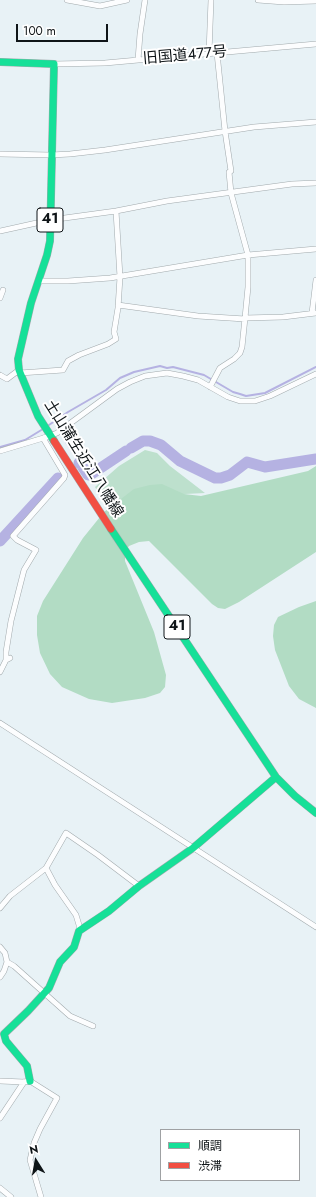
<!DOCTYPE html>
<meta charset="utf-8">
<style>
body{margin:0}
#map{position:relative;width:316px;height:1197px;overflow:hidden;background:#e8f2f6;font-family:Jost,"Noto Sans JP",sans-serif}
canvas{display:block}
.legend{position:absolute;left:160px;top:1129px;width:140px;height:52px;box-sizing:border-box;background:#fff;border:1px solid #9fa1a3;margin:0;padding:5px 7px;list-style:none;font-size:12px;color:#0f1518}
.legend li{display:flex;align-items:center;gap:8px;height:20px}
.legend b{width:20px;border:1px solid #9fa1a3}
.north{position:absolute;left:16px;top:1141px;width:40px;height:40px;-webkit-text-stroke:3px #fff;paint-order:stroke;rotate:349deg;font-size:11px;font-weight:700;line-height:16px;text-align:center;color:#0f1518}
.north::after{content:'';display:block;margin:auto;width:14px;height:18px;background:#0f1518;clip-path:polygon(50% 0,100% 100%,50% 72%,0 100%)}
.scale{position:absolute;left:16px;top:24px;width:92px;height:18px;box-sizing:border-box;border:2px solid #0f1518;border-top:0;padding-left:5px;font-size:12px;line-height:14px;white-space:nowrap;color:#0f1518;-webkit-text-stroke:3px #fff;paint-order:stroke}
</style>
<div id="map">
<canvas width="316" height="1197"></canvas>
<ul class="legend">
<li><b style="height:5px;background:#16e098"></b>順調</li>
<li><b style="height:5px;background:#f24e42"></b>渋滞</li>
</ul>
<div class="north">N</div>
<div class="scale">100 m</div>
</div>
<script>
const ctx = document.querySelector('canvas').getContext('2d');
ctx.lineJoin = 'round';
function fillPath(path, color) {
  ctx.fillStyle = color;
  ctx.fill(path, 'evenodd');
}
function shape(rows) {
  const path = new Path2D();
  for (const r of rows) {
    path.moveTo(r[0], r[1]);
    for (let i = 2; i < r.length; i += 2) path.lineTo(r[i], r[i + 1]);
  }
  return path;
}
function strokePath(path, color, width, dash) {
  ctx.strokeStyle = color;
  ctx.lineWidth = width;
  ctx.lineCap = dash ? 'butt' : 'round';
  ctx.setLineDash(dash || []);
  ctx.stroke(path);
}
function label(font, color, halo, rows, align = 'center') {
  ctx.font = font + ' Jost,"Noto Sans JP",sans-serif';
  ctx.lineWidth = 4;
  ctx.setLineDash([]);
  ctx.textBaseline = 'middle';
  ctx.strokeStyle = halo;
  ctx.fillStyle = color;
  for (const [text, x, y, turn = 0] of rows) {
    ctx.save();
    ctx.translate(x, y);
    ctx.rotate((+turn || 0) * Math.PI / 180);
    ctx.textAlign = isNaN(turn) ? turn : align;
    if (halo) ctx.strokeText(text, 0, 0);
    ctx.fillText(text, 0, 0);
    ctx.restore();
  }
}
fillPath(shape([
 [145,450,157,453,170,466,205,493,165,495,118,521,108,508,95,487,119,466]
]), '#bde0cd');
fillPath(shape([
 [316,466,316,552,239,602,225,609,218,608,212,604,149,541,139,542,129,546,125,551,125,561,154,632,166,675,165,687,160,693,145,698,112,703,89,699,62,687,50,674,40,653,37,635,37,616,43,601,83,538,104,512,134,489,150,485,162,484,184,494,201,496,308,471],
 [316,601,316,708,299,699,289,686,275,650,273,636,274,625,278,617,299,607]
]), '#b2dcc4');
strokePath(shape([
 [46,427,68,412,106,390,120,378,134,372,160,366,167,368,173,367,204,375,233,392,240,394,246,396,265,393,316,367],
 [64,439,80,463],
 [0,447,25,440,43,429]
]), '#b5b2e2', 2);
strokePath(shape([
 [131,448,143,441,150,441,161,445,180,461,215,478,221,478,230,475,247,462,265,467,316,459],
 [79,463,80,463,88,475,90,475,126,451],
 [0,541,58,478]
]), '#b5b2e2', 11);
const street = shape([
 [67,0,100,6,127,0],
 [258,0,284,2,316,1],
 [209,53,211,0],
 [138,60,140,34,145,0],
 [54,64,105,63,316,44],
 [0,154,51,155,70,154,105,150,254,127,316,122],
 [0,231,50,220,116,211,167,201,292,184,316,183],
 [39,281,68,281,110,278,248,255,316,249],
 [0,298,3,290],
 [118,305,198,316,245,319],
 [312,313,316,280],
 [245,318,283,317,316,313],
 [20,373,63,370,68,361,79,355,108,344,116,339,114,332,118,308,120,277,116,211],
 [0,375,7,379,19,370],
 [210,387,220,368,234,359,240,353,242,347,245,318,248,287,248,255,231,193,229,172,231,171,225,131,217,53],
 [0,451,50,436,57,433,117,389,130,382,145,376,167,373,183,376,198,380,228,397,240,401,255,401,270,396,316,374],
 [6,660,6,652,11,621,24,570,36,550,17,540,13,536,64,478,65,475,62,470,43,438],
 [0,672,6,660,10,658],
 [0,723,316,927],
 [46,868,55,885,76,915,79,925,79,931],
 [0,908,10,896,46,868,66,833,98,855,139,886],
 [0,947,5,953,7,962,14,966,70,1016,93,1026],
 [0,977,4,971,7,962],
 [0,1081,24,1082,30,1081,57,1098,40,1129,34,1143,30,1160,41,1197],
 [0,1118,24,1082],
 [0,1188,11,1197]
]);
const fast = shape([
 [0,62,54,64,50,241,47,255,31,303,18,359,19,370,38,416,54,441],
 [111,529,276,777,295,796,316,813],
 [30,1081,27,1066,6,1041,4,1034,28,1011,49,988,60,962,74,947,79,931,109,911,139,886,193,848,276,777]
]);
const jam = shape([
 [54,441,111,529]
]);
strokePath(street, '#a1a9ac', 6);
strokePath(fast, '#a1a9ac', 8);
strokePath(jam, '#a1a9ac', 8);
strokePath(street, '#fcfdfe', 5);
strokePath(fast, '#16e098', 7);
strokePath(jam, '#f24e42', 7);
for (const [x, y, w] of [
 [50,220,26],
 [177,627,26]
]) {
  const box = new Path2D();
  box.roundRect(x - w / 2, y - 12, w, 24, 3);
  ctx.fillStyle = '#fff';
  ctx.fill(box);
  strokePath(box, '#0f1518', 1);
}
label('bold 14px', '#0f1518', null, [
 ["41",50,220],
 ["41",177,627]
]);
label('15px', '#0f1518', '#fff', [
 ["旧国道477号",185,56,-5],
 ["土山蒲生近江八幡線",83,459,58]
]);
</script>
